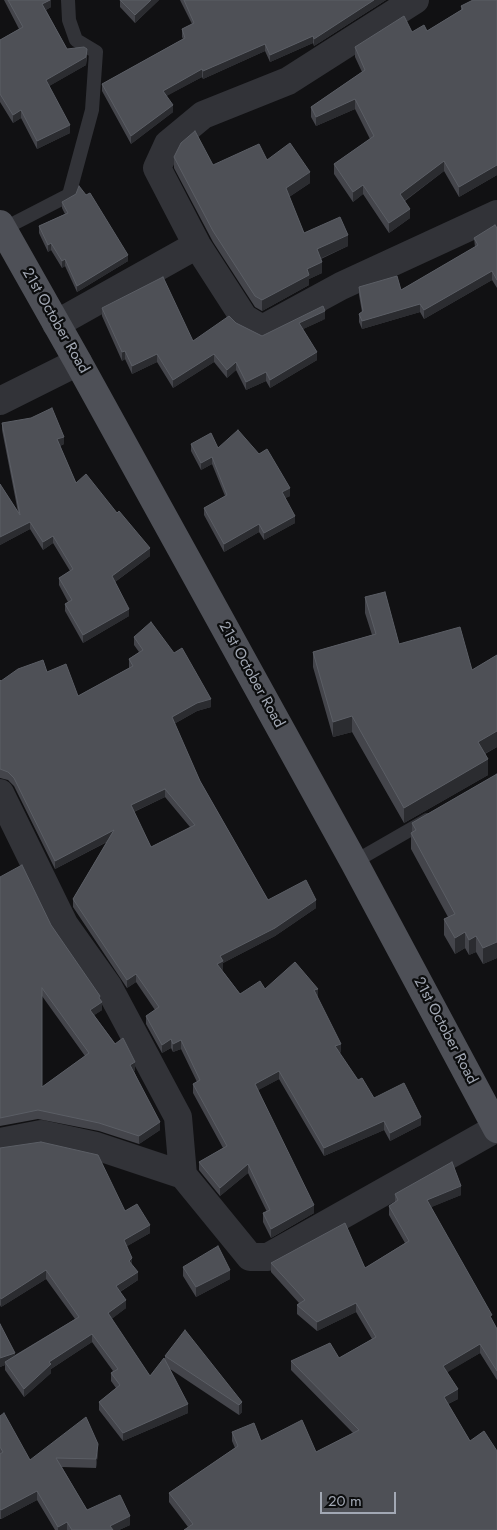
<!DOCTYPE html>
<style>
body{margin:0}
#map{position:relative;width:497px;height:1530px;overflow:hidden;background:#111113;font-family:Jost,sans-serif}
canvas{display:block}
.scale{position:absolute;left:320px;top:1492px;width:76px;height:22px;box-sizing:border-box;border:2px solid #a2a8b4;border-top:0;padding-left:6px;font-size:15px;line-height:18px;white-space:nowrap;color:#a2a8b4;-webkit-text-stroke:4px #0c0d0e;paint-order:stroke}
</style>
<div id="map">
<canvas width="497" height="1530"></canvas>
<div class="scale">20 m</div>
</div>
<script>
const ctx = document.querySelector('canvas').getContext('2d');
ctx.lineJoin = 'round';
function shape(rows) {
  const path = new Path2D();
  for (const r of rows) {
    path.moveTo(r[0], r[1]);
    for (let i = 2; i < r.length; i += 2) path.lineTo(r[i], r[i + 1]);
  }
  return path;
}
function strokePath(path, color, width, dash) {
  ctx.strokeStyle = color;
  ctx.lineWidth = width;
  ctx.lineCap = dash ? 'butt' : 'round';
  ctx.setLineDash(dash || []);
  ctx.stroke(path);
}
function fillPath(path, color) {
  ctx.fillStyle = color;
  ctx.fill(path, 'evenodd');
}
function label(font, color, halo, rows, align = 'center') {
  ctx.font = font + ' Jost,sans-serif';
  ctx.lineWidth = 4.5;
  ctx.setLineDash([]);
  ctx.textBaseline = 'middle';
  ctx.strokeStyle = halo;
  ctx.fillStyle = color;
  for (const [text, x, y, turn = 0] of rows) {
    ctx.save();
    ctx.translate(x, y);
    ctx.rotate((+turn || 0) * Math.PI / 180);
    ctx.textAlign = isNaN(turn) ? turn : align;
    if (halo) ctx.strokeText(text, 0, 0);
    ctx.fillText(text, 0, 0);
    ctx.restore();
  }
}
strokePath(shape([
 [3,229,69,195,92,110,96,52,76,40,69,20,68,0],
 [354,862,427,820]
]), '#323338', 14);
strokePath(shape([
 [415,0,288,81,203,115,168,144,157,168,197,245,244,318,262,329,341,286,497,214],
 [56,324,197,245],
 [0,401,78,362],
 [0,793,64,924,108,986,178,1117,183,1175,250,1257,268,1257,497,1128],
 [0,1142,41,1134,96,1146,183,1175]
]), '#323338', 28);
strokePath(shape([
 [0,224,78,362,354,862,497,1129]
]), '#4e5057', 28);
fillPath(shape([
 [4,0,51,0,51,7,46,10,67,49,87,57,86,65,49,86,70,133,37,149,21,118,13,123,0,102,0,40,19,29],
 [120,0,159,0,135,23,120,7],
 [180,0,386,0,314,46,313,43,270,62,265,51,203,79,202,77,166,96,173,112,131,144,102,91,102,84,183,39,182,37,182,29,192,24],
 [497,0,497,175,459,197,444,171,405,201,410,218,389,233,363,194,353,202,334,174,334,164,370,139,355,109,316,126,311,117,311,107,362,72,355,57,355,47,412,32,427,31,461,10,461,6],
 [174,157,213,165,267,160,310,183,289,197,304,233,348,246,321,259,322,273,309,279,309,285,262,311,255,307,213,242,174,168],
 [62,202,128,261,77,292,65,266,62,268,51,250,48,252,39,233,39,226,65,214,62,208],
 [497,228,497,288,492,280,424,319,420,312,362,329,359,322,359,314,362,312,359,295,359,287,401,290,475,247,474,238],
 [102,308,193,341,236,323,262,336,325,319,303,329,317,360,270,388,266,381,246,390,236,370,227,378,214,362,173,388,157,362,132,374,125,359,122,361,102,316],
 [2,423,64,444,60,446,76,483,150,556,115,582,129,616,83,643,65,611,65,604,68,602,59,585,59,578,70,571,53,543,43,550,30,529,0,545,0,484,18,512,2,430],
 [191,444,218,448,290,496,285,498,295,523,264,540,259,532,224,552,204,515,204,508,225,496,212,464,201,470,191,451],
 [365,597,399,644,472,670,497,655,497,747,485,754,488,775,404,823,352,732,333,737,313,667,313,652,372,635,365,613],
 [134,637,211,707,197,711,174,724,200,781,268,900,316,908,275,936,223,963,223,969,222,970,240,994,265,989,318,997,317,997,341,1052,339,1053,358,1080,374,1098,421,1125,390,1141,384,1130,324,1156,279,1079,258,1090,314,1213,271,1238,263,1222,263,1213,267,1212,248,1173,220,1196,199,1170,199,1162,223,1148,193,1093,193,1084,197,1082,181,1049,173,1052,171,1048,162,1053,146,1024,146,1016,155,1010,136,982,127,988,73,907,73,899,107,842,55,869,14,786,8,780,0,778,0,680,1,681,47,672,78,696,129,668,129,659,139,652,134,645],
 [165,797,190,827,151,847,134,812],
 [497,774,497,958,483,964,476,952,469,955,465,948,455,954,444,935,444,919,448,917,411,849,411,833,412,833,412,823],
 [0,877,51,925,100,1000,102,1010,94,1015,135,1070,134,1071,160,1130,139,1144,99,1131,38,1119,0,1126],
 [42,996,85,1056,42,1087],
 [0,1148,125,1211,150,1233,127,1246,132,1265,138,1280,120,1292,126,1308,111,1319,150,1376,165,1359,165,1356,242,1402,242,1412,239,1415,170,1369,188,1413,123,1441,99,1410,99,1402,116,1388,111,1381,111,1373,113,1371,92,1342,51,1369,51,1373,24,1397,5,1370,5,1365,0,1367,0,1324,15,1355,75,1319,46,1279,1,1307,0,1305],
 [395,1194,461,1195,431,1207,497,1329,497,1380,480,1353,447,1372,458,1399,448,1404,470,1441,188,1527,169,1502,169,1493,235,1448,232,1441,232,1432,261,1441,316,1452,353,1433,291,1370,291,1361,339,1358,372,1339,356,1312,317,1331,297,1314,297,1305,299,1303,271,1272,271,1263,365,1268,405,1243,389,1215,389,1206,395,1202],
 [183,1267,230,1279,196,1297,183,1276],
 [0,1416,30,1460,98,1453,96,1468,62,1467,87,1510,130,1525,119,1530,55,1530,37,1500,1,1519,0,1519]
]), '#44454b');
fillPath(shape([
 [51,0,51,7,42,12,42,4],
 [151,0,159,0,135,23,135,15],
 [374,0,386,0,314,46,314,39],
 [313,36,313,43,270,62,270,55],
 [265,44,265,51,203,79,203,71],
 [87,49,86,65,46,88,46,80],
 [202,69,202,77,163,98,163,91],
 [355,99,355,109,316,126,316,117],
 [173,105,173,112,131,144,131,136],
 [21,110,21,118,13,123,13,115],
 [70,125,70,133,37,149,37,141],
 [444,161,444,171,400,204,400,194],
 [497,165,497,175,459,197,459,187],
 [310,172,310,183,286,199,286,188],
 [363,185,363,194,353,202,353,192],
 [410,209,410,218,389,233,389,223],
 [348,235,348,246,317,260,317,249],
 [51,243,51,250,48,252,48,245],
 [128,255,128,261,77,292,77,286],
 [65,259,65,266,62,268,62,261],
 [322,262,322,273,309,279,309,285,262,311,262,300,307,269],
 [492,271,492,280,424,319,424,310],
 [420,304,420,312,362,329,362,321],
 [325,311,325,319,299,331,299,323],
 [125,351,125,359,122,361,122,352],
 [317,352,317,360,270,388,270,380],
 [157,354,157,362,132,374,132,366],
 [214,354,214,362,173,388,173,380],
 [236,362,236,370,227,378,227,370],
 [266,372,266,381,246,390,246,382],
 [64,437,64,444,57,447,57,439],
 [212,457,212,464,201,470,201,463],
 [290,488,290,496,282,500,282,492],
 [295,516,295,523,264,540,264,533],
 [30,522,30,529,0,545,0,537],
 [259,524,259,532,224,552,224,544],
 [53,536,53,543,43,550,43,542],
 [150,548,150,556,112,584,112,576],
 [129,609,129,616,83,643,83,635],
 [211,699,211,707,197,711,172,725,172,717,197,703],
 [352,716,352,732,333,737,333,722],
 [497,731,497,747,478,757,478,742],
 [488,759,488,775,404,823,404,808],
 [165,789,165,797,131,813,131,805],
 [114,830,114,838,55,869,55,861],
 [316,900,316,908,275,936,223,963,223,969,217,972,217,964,220,956],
 [465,932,465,948,455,954,455,938],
 [476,936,476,952,469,955,469,940],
 [497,942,497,958,483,964,483,948],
 [136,974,136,982,127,988,127,980],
 [318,989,318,997,314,999,314,990],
 [100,996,100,1003,102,1002,102,1010,90,1018,90,1010,99,998],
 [171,1039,171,1048,162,1053,162,1045],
 [181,1040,181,1049,173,1052,173,1044],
 [341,1044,341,1052,335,1055,335,1046],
 [135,1062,135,1070,130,1074,130,1065],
 [279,1071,279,1079,255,1092,255,1084],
 [421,1117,421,1125,390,1141,390,1133],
 [384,1121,384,1130,324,1156,324,1148],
 [160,1122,160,1130,139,1144,139,1136],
 [248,1164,248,1173,220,1196,220,1188],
 [461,1186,461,1195,427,1209,427,1200],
 [314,1205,314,1213,271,1238,271,1229],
 [150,1225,150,1233,124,1248,124,1240],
 [132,1258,132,1266,129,1261],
 [46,1270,46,1279,1,1307,1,1299],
 [230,1270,230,1279,196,1297,196,1287],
 [138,1272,138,1280,116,1294,116,1286],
 [126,1300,126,1308,108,1322,108,1313],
 [356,1303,356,1312,317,1331,317,1322],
 [92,1334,92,1342,51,1369,51,1373,24,1397,24,1389,49,1362],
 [480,1344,480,1353,443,1375,443,1366],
 [15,1353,15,1361,5,1362,5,1365,0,1367,0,1358],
 [458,1389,458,1399,444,1406,444,1397],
 [242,1402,242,1412,239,1415,239,1405],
 [188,1404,188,1413,123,1441,123,1433],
 [98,1444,98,1453,96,1468,96,1459],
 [37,1491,37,1500,1,1519,1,1510],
 [130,1516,130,1525,119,1530,110,1530,110,1526],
 [67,1522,67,1530,58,1530,58,1527]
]), '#2b2c30');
const building = shape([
 [8,0,50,0,42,4,67,49,84,47,87,49,86,57,46,80,70,125,37,141,21,110,13,115,0,94,0,40,23,27,8,0],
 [120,0,151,0,135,15,120,0],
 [184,0,374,0,314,39,313,36,270,55,265,44,203,71,202,69,163,91,173,105,131,136,102,84,185,38,182,29,194,23,184,0],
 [473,0,497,0,497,165,459,187,444,161,400,194,410,209,389,223,363,185,353,192,334,164,374,136,355,99,316,117,311,107,365,70,355,47,404,16,412,32,424,25,427,31,463,9,461,6,473,0],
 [195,131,213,165,259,144,267,160,290,143,310,172,286,188,304,233,340,217,348,235,317,249,322,262,307,269,309,275,262,300,255,296,213,231,174,157,181,143,195,131],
 [79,186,86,195,90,193,128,255,77,286,65,259,62,261,51,243,48,245,39,226,68,213,62,202,76,194,79,186],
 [495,225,497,228,497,280,492,271,424,310,420,304,362,321,359,314,363,311,359,287,397,276,401,290,478,245,474,238,495,225],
 [163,277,193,341,229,316,236,323,262,336,323,306,325,311,299,323,317,352,270,380,266,372,246,382,236,362,227,370,214,354,173,380,157,354,132,366,125,351,122,352,102,308,163,277],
 [52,408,64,437,57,439,76,483,86,474,117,513,119,511,150,548,112,576,129,609,83,635,65,604,72,600,59,578,73,569,53,536,43,542,30,522,0,537,0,484,20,515,2,423,31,418,52,408],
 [238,430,259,454,267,449,290,488,282,492,295,516,264,533,259,524,224,544,204,508,227,495,212,457,201,463,191,444,211,433,218,448,238,430],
 [385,592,399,644,460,627,472,670,497,655,497,731,478,742,488,759,404,808,352,716,333,722,313,652,376,634,365,597,385,592],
 [151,622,174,653,182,648,211,699,197,703,172,717,200,781,268,900,306,880,316,900,275,928,220,956,223,961,217,964,240,994,260,981,265,989,295,962,318,989,314,990,341,1044,335,1046,358,1080,362,1078,374,1098,404,1083,421,1117,390,1133,384,1121,324,1148,279,1071,255,1084,314,1205,271,1229,263,1213,270,1210,248,1164,220,1188,199,1162,227,1146,193,1084,200,1080,181,1040,173,1044,171,1039,162,1045,146,1016,159,1007,136,974,127,980,73,899,114,830,55,861,14,778,8,772,0,769,0,680,1,681,18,669,43,660,47,672,66,664,78,696,133,666,129,659,143,650,134,637,151,622],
 [165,789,195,825,151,847,131,805,165,789],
 [497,774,497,942,483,948,476,936,469,940,465,932,455,938,444,919,455,914,411,833,416,830,412,823,497,774],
 [22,865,51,925,100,996,99,998,102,1002,90,1010,115,1044,123,1038,135,1062,130,1065,160,1122,139,1136,99,1123,38,1110,0,1118,0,877,22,865],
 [42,988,89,1053,42,1087,42,988],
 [41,1142,98,1155,125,1211,137,1204,150,1225,124,1240,132,1258,129,1261,138,1272,116,1286,126,1300,108,1313,150,1376,164,1358,188,1404,123,1433,99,1402,120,1385,111,1373,118,1369,92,1334,49,1362,51,1364,24,1389,5,1362,79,1317,46,1270,1,1299,0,1297,0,1148,41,1142],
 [452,1162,461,1186,427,1200,492,1315,490,1316,497,1329,497,1371,480,1344,443,1366,458,1389,444,1397,470,1441,484,1431,497,1451,497,1530,184,1530,193,1524,169,1493,238,1446,232,1432,254,1423,261,1441,302,1420,316,1452,359,1430,291,1361,330,1343,339,1358,376,1337,356,1303,317,1322,297,1305,305,1300,271,1263,345,1223,365,1268,409,1241,389,1206,398,1200,395,1194,452,1162],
 [218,1246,230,1270,196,1287,183,1267,218,1246],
 [0,1324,15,1353,0,1358,0,1324],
 [185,1330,242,1402,239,1405,165,1356,185,1330],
 [4,1413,30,1460,86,1417,98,1444,96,1459,56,1458,87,1510,120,1495,130,1516,110,1526,113,1530,72,1530,67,1522,58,1527,37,1491,1,1510,0,1509,0,1454,3,1452,0,1447,0,1416,4,1413]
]);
fillPath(building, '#4e5056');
strokePath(building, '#5b5e65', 1);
label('15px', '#a2a8b4', '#0c0d0e', [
 ["21st October Road",55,321,60],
 ["21st October Road",251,675,61],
 ["21st October Road",445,1031,62]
]);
</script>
